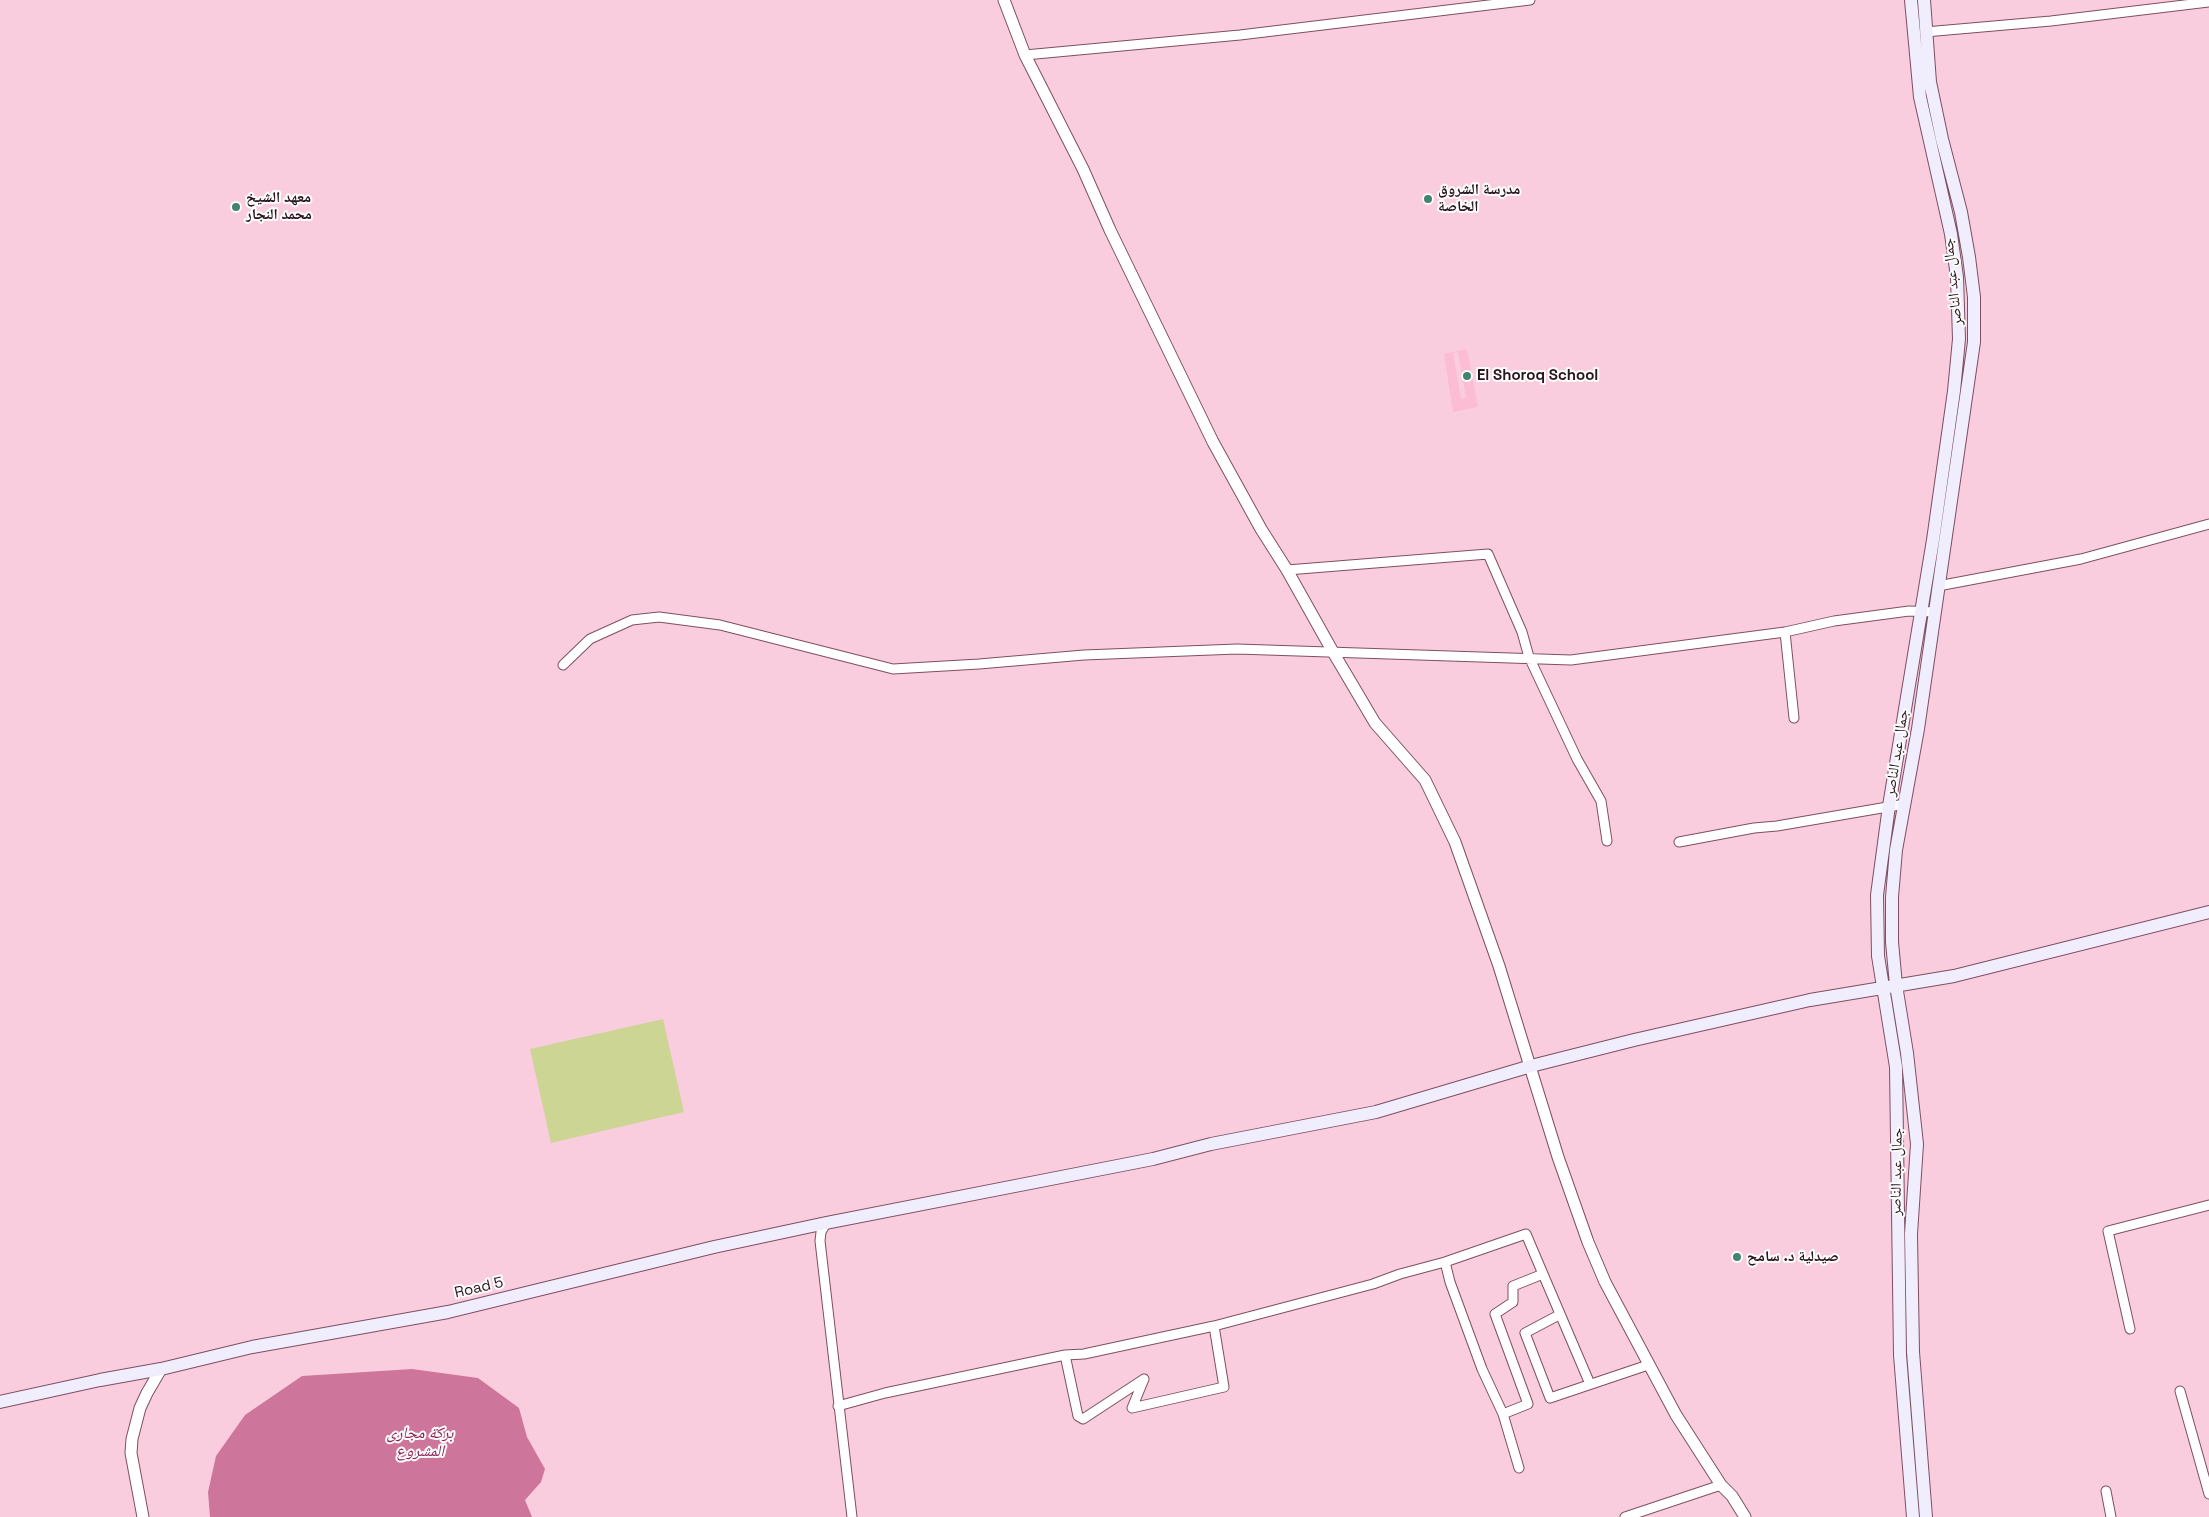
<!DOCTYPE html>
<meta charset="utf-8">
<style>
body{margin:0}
canvas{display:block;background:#facdde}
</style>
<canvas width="2209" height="1517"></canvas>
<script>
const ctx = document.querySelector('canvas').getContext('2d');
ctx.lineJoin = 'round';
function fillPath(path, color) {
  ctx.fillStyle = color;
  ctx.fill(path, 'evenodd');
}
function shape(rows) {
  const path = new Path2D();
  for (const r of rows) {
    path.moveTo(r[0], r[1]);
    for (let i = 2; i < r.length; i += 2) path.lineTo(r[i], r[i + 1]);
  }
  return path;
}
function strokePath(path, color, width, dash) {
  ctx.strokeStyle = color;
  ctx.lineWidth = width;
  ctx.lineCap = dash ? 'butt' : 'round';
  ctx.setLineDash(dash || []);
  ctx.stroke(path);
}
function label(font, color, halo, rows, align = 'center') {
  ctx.font = font + ' "Space Grotesk","Noto Naskh Arabic",sans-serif';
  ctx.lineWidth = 4;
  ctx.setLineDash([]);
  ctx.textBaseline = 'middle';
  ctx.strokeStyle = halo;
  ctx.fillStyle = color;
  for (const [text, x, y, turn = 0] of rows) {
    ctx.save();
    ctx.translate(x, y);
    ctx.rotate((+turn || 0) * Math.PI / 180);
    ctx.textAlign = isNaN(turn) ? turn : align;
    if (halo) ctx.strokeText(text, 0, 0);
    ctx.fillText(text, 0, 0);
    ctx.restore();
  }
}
fillPath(shape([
 [1467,349,1478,407,1453,412,1444,354],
 [1458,352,1466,398,1461,399,1453,353]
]), '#fbbcd4');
fillPath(shape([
 [663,1019,684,1112,551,1143,530,1049]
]), '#cdd594');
fillPath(shape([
 [412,1369,478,1378,519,1408,527,1437,545,1469,541,1482,525,1500,532,1517,210,1517,208,1492,216,1456,245,1415,302,1376]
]), '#ce759b');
const minor = shape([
 [1925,32,2051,21,2209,2],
 [1025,55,1240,35,1530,0],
 [1287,570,1488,554,1522,632,1529,657,1577,759,1601,801,1607,841],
 [1938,586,2081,559,2209,524],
 [1785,632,1794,718],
 [563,665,590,639,632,620,659,617,720,625,893,669,979,664,1084,655,1237,649,1571,660,1785,632,1834,621,1909,611,1935,612],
 [1679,842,1754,828,1777,826,1905,804],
 [826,1223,821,1232,820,1241,852,1517],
 [1445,1262,1450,1282,1482,1369,1503,1414,1519,1468],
 [1543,1274,1590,1384],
 [1559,1315,1525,1333,1550,1398,1648,1365],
 [2130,1329,2108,1231,2209,1205],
 [1065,1355,1078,1416,1083,1419,1144,1379,1132,1408,1224,1387,1214,1326],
 [2180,1391,2209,1494],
 [838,1406,885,1393,1065,1355,1084,1354,1214,1326,1373,1284,1400,1274,1445,1262,1526,1234,1543,1274,1513,1286,1513,1302,1495,1314,1528,1404,1503,1414],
 [2106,1491,2111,1517],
 [1625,1517,1721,1485]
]);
const tertiary = shape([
 [1004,0,1025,55,1083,169,1110,230,1213,442,1261,529,1287,570,1333,652,1375,723,1425,780,1455,842,1499,966,1558,1157,1588,1242,1605,1282,1676,1415,1721,1485,1732,1496,1745,1517],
 [143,1517,131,1453,132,1439,140,1408,147,1393,161,1369]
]);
const secondary = shape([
 [1911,0,1920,97,1951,234,1957,277,1959,339,1954,391,1933,540,1889,806,1877,895,1878,956,1896,1067,1900,1355,1913,1517],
 [1924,0,1930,82,1942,139,1961,212,1969,257,1974,297,1974,342,1918,729,1896,850,1892,897,1892,942,1896,985,1907,1053,1917,1144,1911,1234,1913,1352,1926,1517],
 [0,1402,100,1380,161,1369,252,1347,448,1312,714,1247,826,1223,1153,1159,1211,1144,1376,1112,1531,1066,1634,1040,1810,1000,1954,976,2209,912]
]);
strokePath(minor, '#7e4f62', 11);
strokePath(tertiary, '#7e4f62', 13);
strokePath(secondary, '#7e4f62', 14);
strokePath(minor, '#fff', 9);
strokePath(tertiary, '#fff', 11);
strokePath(secondary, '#f0edfd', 12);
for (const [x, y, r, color] of [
 [1428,199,5,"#428371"],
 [236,207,5,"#428371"],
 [1467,376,5,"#428371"],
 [1737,1257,5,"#428371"]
]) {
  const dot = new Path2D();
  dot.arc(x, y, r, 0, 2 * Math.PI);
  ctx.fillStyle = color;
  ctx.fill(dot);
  strokePath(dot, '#fcfcfc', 2);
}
label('bold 15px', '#2a161e', '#fcfcfc', [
 ["مدرسة الشروق",1438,190],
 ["الخاصة",1438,207],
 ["معهد الشيخ",246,198],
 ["محمد النجار",246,215],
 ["El Shoroq School",1477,376],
 ["صيدلية د. سامح",1747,1257]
], 'left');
label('15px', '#2a161e', '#fcfcfc', [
 ["جمال عبد الناصر",1953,282,-96],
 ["جمال عبد الناصر",1897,753,-81],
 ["جمال عبد الناصر",1897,1172,-89],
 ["Road 5",479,1288,-13]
]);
label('italic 16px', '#8d2259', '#fcfcfc', [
 ["بركة مجارى",420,1434],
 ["المشروع",420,1452]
]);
</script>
